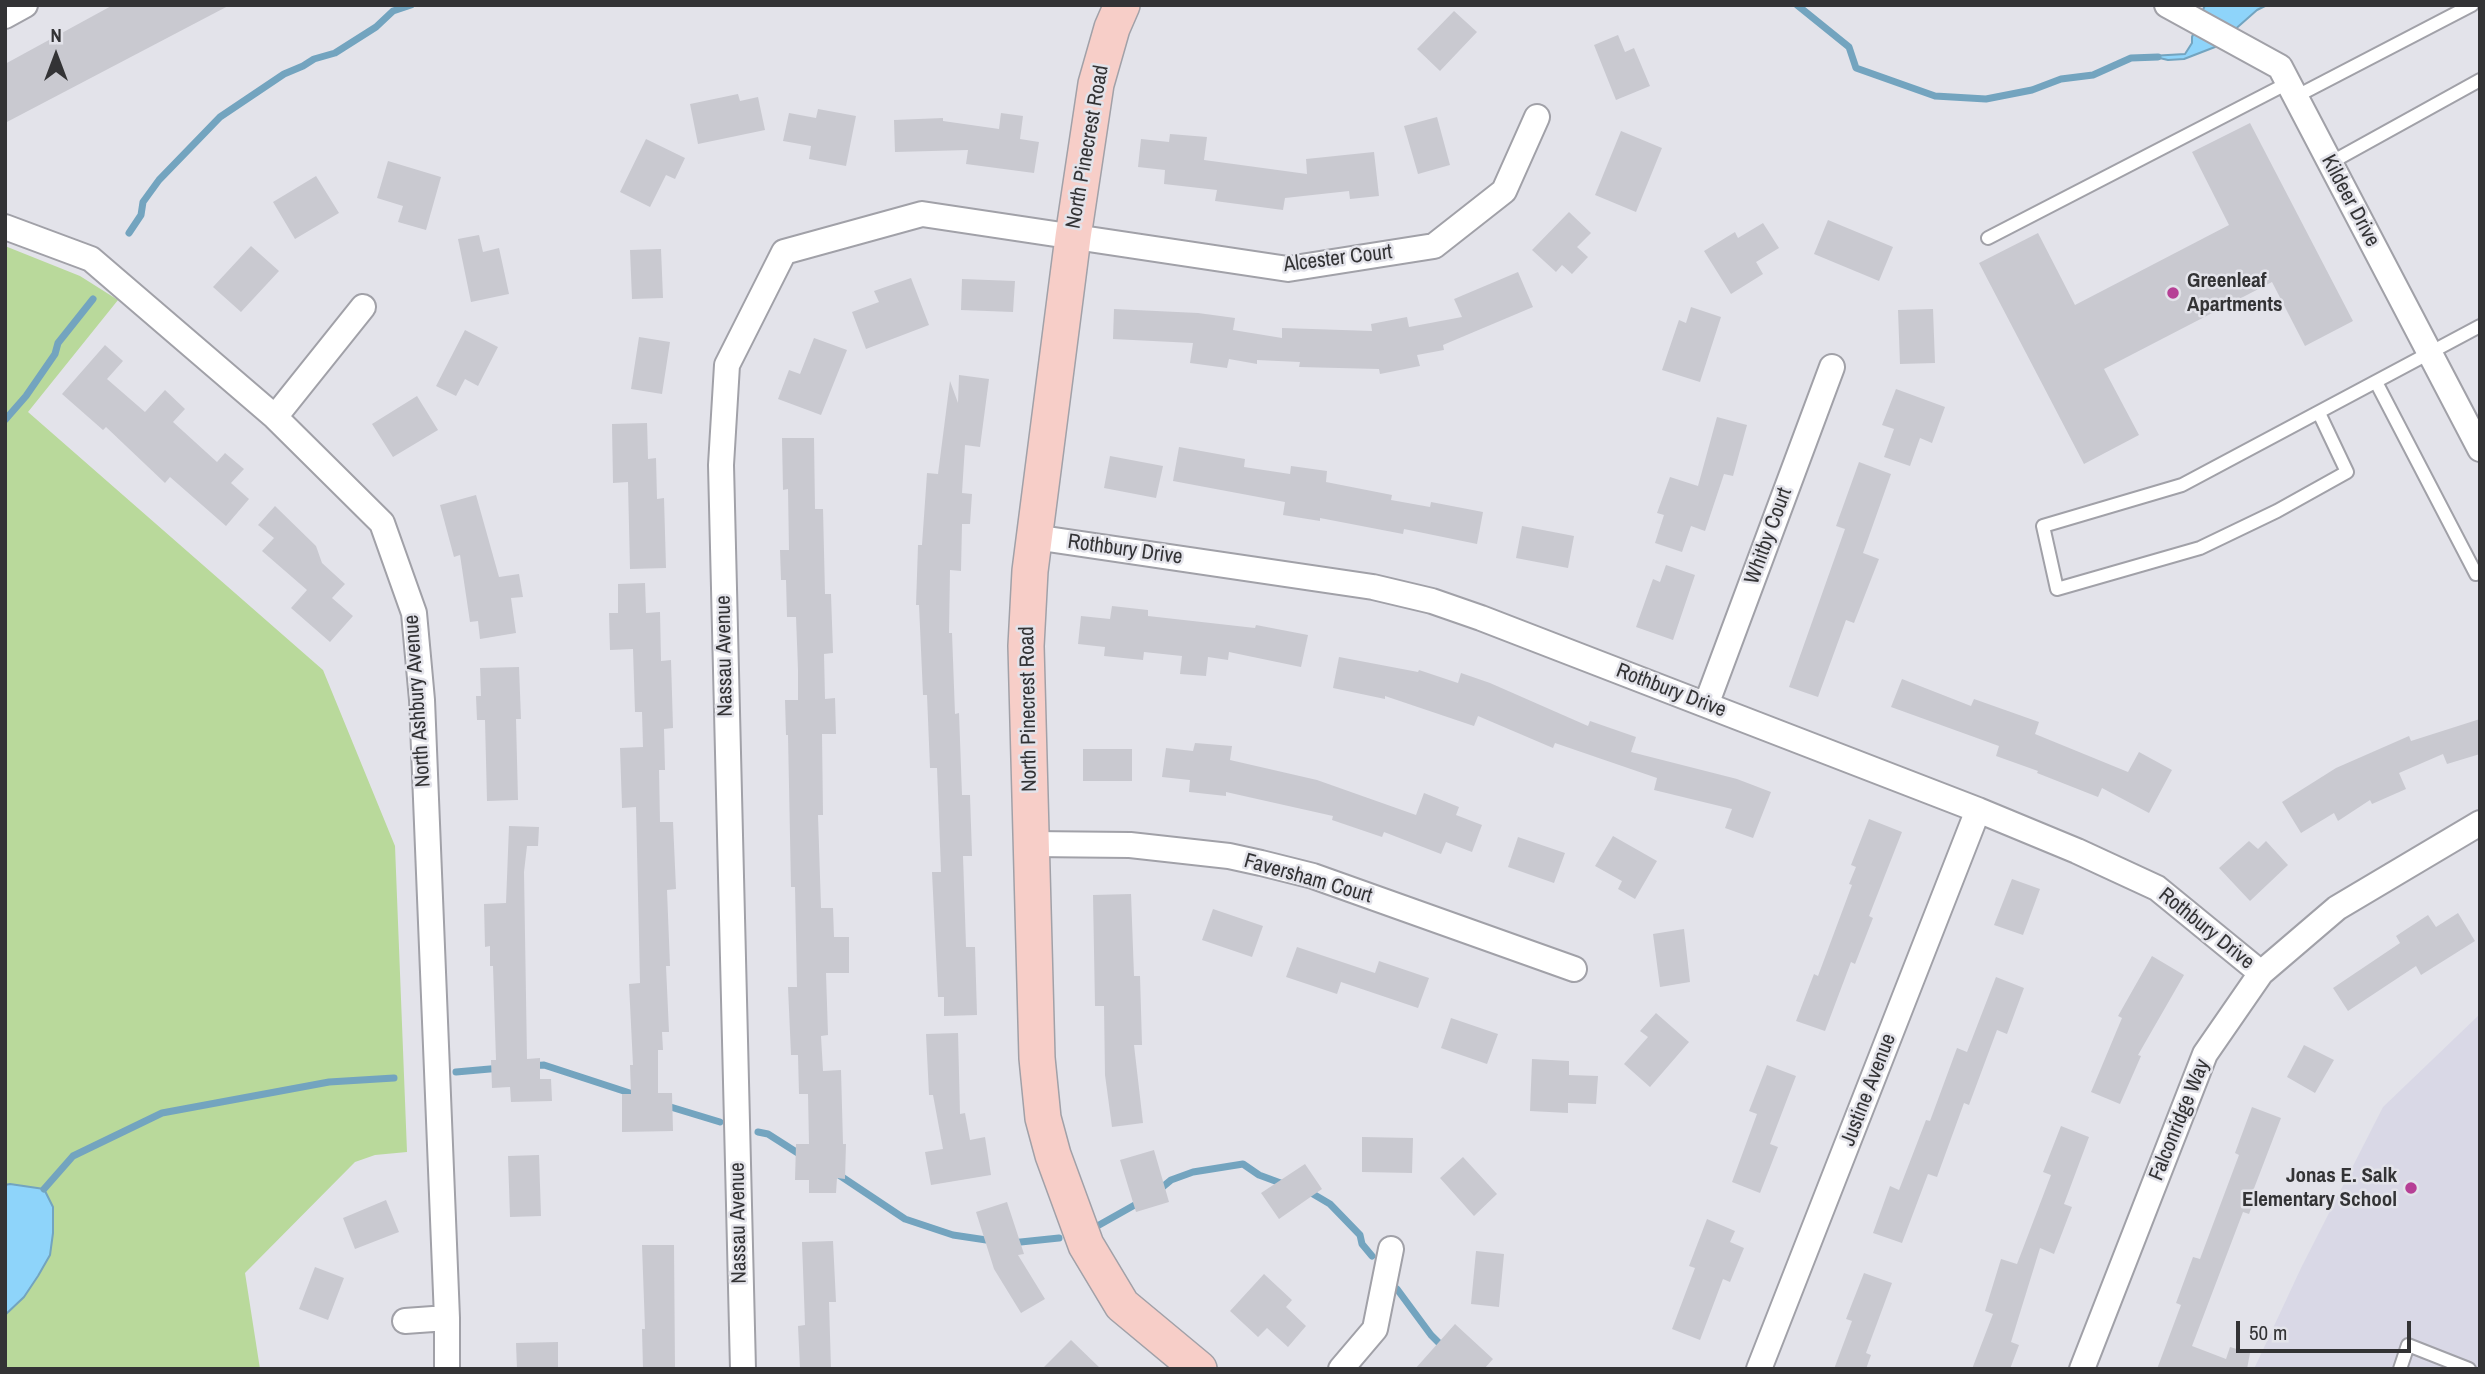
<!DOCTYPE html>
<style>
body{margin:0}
#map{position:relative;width:2485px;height:1374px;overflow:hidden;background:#e3e3ea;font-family:"Archivo Narrow",sans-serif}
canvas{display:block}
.frame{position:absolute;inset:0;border:7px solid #333335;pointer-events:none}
.north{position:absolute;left:21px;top:21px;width:70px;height:70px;-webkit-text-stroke:5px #e3e3ea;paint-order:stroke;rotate:0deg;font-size:19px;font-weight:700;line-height:28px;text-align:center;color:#333335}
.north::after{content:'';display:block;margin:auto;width:24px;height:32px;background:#333335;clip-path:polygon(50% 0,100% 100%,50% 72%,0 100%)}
.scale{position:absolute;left:2236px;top:1321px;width:175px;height:32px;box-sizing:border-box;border:4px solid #333335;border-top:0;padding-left:9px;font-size:21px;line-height:24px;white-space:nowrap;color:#333335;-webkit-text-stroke:5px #e3e3ea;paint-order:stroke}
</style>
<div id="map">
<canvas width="2485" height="1374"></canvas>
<div class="frame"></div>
<div class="north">N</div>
<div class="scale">50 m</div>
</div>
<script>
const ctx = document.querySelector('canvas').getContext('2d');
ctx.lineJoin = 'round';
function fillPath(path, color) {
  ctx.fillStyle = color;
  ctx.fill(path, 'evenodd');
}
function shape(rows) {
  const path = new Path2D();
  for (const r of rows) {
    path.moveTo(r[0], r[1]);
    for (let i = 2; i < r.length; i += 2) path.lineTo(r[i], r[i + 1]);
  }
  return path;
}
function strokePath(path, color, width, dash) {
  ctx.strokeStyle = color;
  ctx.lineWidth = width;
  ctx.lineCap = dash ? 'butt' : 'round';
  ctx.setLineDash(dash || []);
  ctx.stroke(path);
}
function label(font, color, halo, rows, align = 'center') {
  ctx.font = font + ' "Archivo Narrow",sans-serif';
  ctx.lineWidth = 5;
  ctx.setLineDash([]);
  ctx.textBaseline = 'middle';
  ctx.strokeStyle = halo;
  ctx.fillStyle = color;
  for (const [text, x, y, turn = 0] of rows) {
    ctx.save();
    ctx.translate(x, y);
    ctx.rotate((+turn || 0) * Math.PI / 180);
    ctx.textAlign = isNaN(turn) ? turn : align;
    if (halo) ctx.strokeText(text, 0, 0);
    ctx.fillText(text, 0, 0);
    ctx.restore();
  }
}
fillPath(shape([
 [2480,1014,2480,1369,2254,1369,2301,1268,2383,1107]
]), '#d9d8e6');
fillPath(shape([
 [5,246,80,276,118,300,28,412,323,670,395,846,407,1152,375,1155,355,1162,245,1273,260,1369,5,1369]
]), '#b9d99b');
const water = shape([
 [2205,5,2267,5,2257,10,2215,47,2184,59,2168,60,2151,56,2185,54,2192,43,2192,37,2205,5],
 [10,1184,44,1189,53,1207,53,1233,50,1255,38,1276,24,1297,5,1315,5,1185,10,1184]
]);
fillPath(water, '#8ed4fa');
strokePath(water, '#73a4bf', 2);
strokePath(shape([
 [1797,5,1849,47,1856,68,1935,96,1986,99,2032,90,2061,79,2093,75,2131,58,2158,57],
 [129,233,141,215,143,202,159,180,220,117,284,74,303,66,314,59,335,53,376,27,393,11,411,5],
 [5,420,26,396,55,354,58,343,93,299],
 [530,1066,544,1065,639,1096],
 [456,1072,501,1068],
 [664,1105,720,1122],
 [758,1132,768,1134,804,1157],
 [839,1175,905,1219,953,1235,993,1241],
 [44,1189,73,1156,162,1113,329,1082,394,1078],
 [1159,1190,1171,1180,1193,1172,1243,1164,1259,1175,1286,1185],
 [1308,1191,1330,1204,1360,1235,1362,1244,1372,1256],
 [1092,1229,1140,1202],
 [1011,1243,1059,1238],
 [1397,1289,1431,1335,1445,1349]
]), '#73a4bf', 7);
fillPath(shape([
 [113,5,230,5,5,123,5,64],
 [1454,11,1477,32,1440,71,1417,49],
 [1618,35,1625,52,1634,48,1650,86,1616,100,1594,45],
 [738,94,740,101,758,97,765,130,698,144,690,104],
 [818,109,856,116,846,166,809,159,811,146,783,141,789,113,816,118],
 [1001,113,1023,116,1020,139,1039,142,1034,173,966,164,968,150,895,152,894,120,943,118,943,121,999,129],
 [1437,117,1450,165,1418,174,1404,126],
 [2250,123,2353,321,2305,346,2272,282,2104,369,2139,435,2084,464,1979,263,2038,233,2075,305,2229,225,2192,152],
 [1621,131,1662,148,1636,212,1595,195],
 [1170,134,1207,137,1204,160,1307,174,1306,159,1374,152,1379,196,1350,199,1349,191,1285,198,1283,210,1215,201,1217,190,1164,184,1165,170,1138,167,1141,139,1169,142],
 [646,139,685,158,675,179,666,175,650,207,620,192],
 [388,161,441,177,426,230,398,222,403,206,377,198],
 [316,176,339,213,295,239,273,202],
 [1569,212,1591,233,1577,247,1588,257,1572,274,1562,265,1556,272,1532,250],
 [1828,220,1893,247,1879,281,1814,254],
 [1763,223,1779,248,1756,262,1763,274,1731,294,1704,251,1735,232,1738,238],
 [479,235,483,252,499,248,509,294,471,302,458,239],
 [251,246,279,271,241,312,213,287],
 [661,249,663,298,632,299,630,250],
 [1518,272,1533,307,1443,345,1444,350,1417,355,1420,366,1380,374,1379,369,1299,367,1300,362,1257,360,1257,364,1229,359,1227,368,1190,363,1193,343,1113,339,1114,309,1198,313,1235,318,1233,330,1282,338,1282,328,1372,331,1371,324,1407,317,1409,327,1462,317,1454,299],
 [911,278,929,325,866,349,852,312,879,302,874,291],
 [962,279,1015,281,1013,312,961,310],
 [1691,307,1721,317,1700,382,1662,370,1679,320,1686,323],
 [1933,309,1935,363,1900,364,1898,310],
 [465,330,498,347,478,386,465,379,456,396,436,386],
 [639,337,670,342,662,394,631,389],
 [814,338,847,350,821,415,778,399,789,370,800,374],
 [105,345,123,361,107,379,145,412,165,390,185,409,173,422,217,462,225,453,244,469,231,483,249,499,226,526,170,477,165,483,106,427,103,430,62,394],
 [959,375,989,379,980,447,965,445,962,493,972,494,970,524,962,524,961,571,950,570,949,633,952,633,955,714,959,713,962,795,970,795,972,856,963,856,966,947,975,947,977,1015,944,1016,944,997,938,997,932,872,941,872,937,768,930,768,927,695,923,695,919,605,916,605,918,545,922,545,927,473,938,474,950,381,958,403],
 [1896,389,1945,407,1932,443,1920,438,1910,466,1884,457,1894,429,1882,425],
 [417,396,438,430,393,457,372,424],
 [1717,417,1747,425,1733,476,1724,474,1705,531,1691,526,1682,552,1655,543,1664,515,1657,513,1670,477,1698,486],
 [647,423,648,459,656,458,657,499,664,498,666,568,630,569,628,482,613,483,612,424],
 [782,438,814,438,815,509,823,509,825,594,831,594,833,653,824,654,825,699,835,698,836,734,822,734,823,815,818,815,821,908,833,908,834,937,849,937,849,973,826,973,828,1035,821,1036,823,1071,841,1070,843,1144,846,1144,845,1179,837,1178,836,1193,809,1193,809,1180,795,1180,796,1144,809,1144,808,1094,799,1094,798,1055,791,1055,788,987,797,987,795,887,791,887,788,735,786,735,785,700,798,700,798,670,796,617,787,617,786,580,781,580,780,550,789,550,788,489,783,490],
 [1179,447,1245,459,1244,467,1290,474,1291,466,1327,471,1326,482,1392,495,1391,500,1430,507,1431,502,1483,512,1477,544,1404,529,1403,534,1320,518,1320,521,1283,515,1285,502,1173,481],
 [1110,456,1163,466,1156,498,1104,488],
 [1859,462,1891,474,1863,553,1879,559,1854,623,1846,620,1818,697,1789,687,1845,529,1836,526],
 [476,495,499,577,519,574,523,597,511,598,516,633,480,639,478,621,470,622,460,555,454,557,440,505],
 [275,506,316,546,322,563,345,584,332,598,353,616,330,642,291,608,307,590,262,551,274,538,258,525],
 [1522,526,1574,536,1568,568,1516,558],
 [1666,565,1695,575,1673,640,1636,627,1653,579,1660,582],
 [645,583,646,613,660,612,661,661,671,660,673,728,664,729,665,770,659,770,660,822,673,822,676,889,667,890,670,966,666,966,669,1032,662,1032,663,1050,658,1050,658,1093,672,1093,673,1131,622,1132,622,1094,631,1094,630,1065,633,1065,629,984,640,983,636,807,622,808,620,748,643,747,642,712,635,712,633,649,610,650,609,613,618,613,618,584],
 [1112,606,1148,610,1148,616,1255,628,1256,625,1308,635,1301,667,1229,652,1228,660,1208,657,1206,676,1180,674,1182,656,1144,652,1143,660,1104,656,1105,647,1078,644,1081,616,1110,619],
 [1339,657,1418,672,1419,670,1458,683,1461,673,1490,683,1588,726,1590,721,1636,737,1631,752,1737,779,1771,792,1753,838,1725,828,1732,809,1654,790,1657,778,1555,743,1553,748,1478,716,1474,726,1385,696,1385,699,1333,688],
 [519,667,521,719,516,719,518,800,487,801,485,720,477,720,476,696,481,696,480,668],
 [1902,679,1971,706,1974,699,2039,722,2035,734,2128,772,2139,752,2172,770,2149,813,2102,788,2098,797,2037,773,2038,771,1996,756,1999,746,1891,707],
 [2480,719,2480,754,2447,764,2443,754,2399,773,2406,789,2372,804,2370,800,2338,821,2334,813,2301,833,2282,802,2336,768,2409,736,2411,741],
 [1195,743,1232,746,1230,760,1317,780,1416,815,1424,793,1459,807,1456,815,1482,825,1472,852,1446,842,1441,854,1384,832,1382,837,1332,820,1333,816,1226,792,1226,796,1189,792,1190,780,1162,777,1166,748,1193,751],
 [1083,749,1132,749,1132,781,1083,781],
 [1869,819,1902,832,1869,916,1873,918,1855,964,1851,962,1825,1031,1796,1021,1814,974,1818,976,1852,885,1849,884,1856,867,1851,865],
 [509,826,539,827,538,846,527,846,524,872,527,1059,540,1058,540,1079,551,1079,552,1101,511,1102,510,1087,492,1088,491,1060,496,1060,493,966,490,966,490,946,485,947,484,904,506,903],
 [1613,836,1657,861,1635,899,1618,889,1622,881,1595,866],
 [1518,837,1565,853,1554,883,1508,867],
 [2249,841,2258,849,2266,841,2288,865,2250,901,2219,868],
 [2012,879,2040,889,2023,935,1994,925],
 [1131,894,1134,976,1140,976,1142,1045,1134,1045,1143,1123,1112,1127,1105,1075,1104,1006,1095,1006,1093,895],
 [1213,909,1263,926,1252,957,1202,940],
 [2458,913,2475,941,2421,975,2416,966,2348,1011,2333,988,2400,943,2396,936,2428,915,2436,927],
 [1684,929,1690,982,1660,987,1653,934],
 [1297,947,1375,973,1379,961,1429,978,1418,1008,1341,982,1337,994,1286,977],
 [2152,956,2184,975,2138,1055,2141,1056,2120,1104,2091,1092,2122,1018,2118,1016],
 [1996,977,2024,988,2007,1034,1997,1030,1969,1105,1964,1103,1937,1177,1928,1174,1902,1243,1873,1233,1890,1186,1899,1190,1926,1120,1930,1121,1957,1048,1967,1052],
 [1656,1013,1689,1042,1650,1087,1624,1064,1648,1037,1640,1031],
 [1451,1018,1498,1034,1487,1064,1441,1048],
 [958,1033,960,1114,965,1113,970,1140,985,1137,991,1175,931,1185,925,1152,943,1149,933,1095,929,1095,926,1034],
 [2304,1045,2334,1060,2315,1093,2287,1077],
 [1532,1059,1569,1061,1569,1075,1598,1076,1596,1104,1568,1103,1568,1113,1530,1111],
 [1767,1065,1796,1076,1770,1144,1778,1147,1760,1193,1732,1182,1757,1114,1749,1111],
 [2252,1107,2281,1118,2253,1191,2257,1192,2249,1214,2243,1212,2192,1346,2226,1359,2230,1347,2250,1353,2247,1369,2157,1369,2181,1305,2176,1303,2193,1257,2200,1259,2239,1155,2235,1153],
 [2061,1126,2089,1137,2064,1204,2072,1207,2054,1254,2040,1248,2011,1342,2019,1345,2010,1369,1972,1369,1993,1314,1985,1311,2001,1259,2017,1264,2051,1175,2043,1172],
 [1362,1137,1413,1138,1412,1173,1362,1172],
 [1154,1150,1169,1202,1136,1212,1120,1160],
 [539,1155,541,1216,510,1217,508,1156],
 [1463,1157,1497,1194,1474,1216,1440,1178],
 [1305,1164,1322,1189,1279,1219,1261,1193],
 [386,1200,399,1232,355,1249,343,1218],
 [1007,1202,1024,1254,1018,1255,1045,1299,1021,1313,994,1269,976,1212],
 [1707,1219,1735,1231,1730,1242,1744,1248,1730,1282,1723,1279,1700,1340,1672,1329,1695,1268,1689,1266],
 [833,1241,836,1302,829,1302,831,1369,800,1369,798,1326,805,1325,802,1242],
 [642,1245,674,1245,675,1369,643,1369,642,1329,645,1329],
 [1476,1251,1504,1254,1499,1307,1471,1304],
 [315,1267,344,1278,328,1320,299,1309],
 [1864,1273,1892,1283,1866,1353,1871,1355,1866,1369,1834,1369,1852,1321,1846,1319],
 [1264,1274,1292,1300,1286,1307,1306,1326,1288,1347,1267,1328,1258,1337,1230,1311],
 [1455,1324,1493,1359,1484,1369,1415,1369],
 [1071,1340,1101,1369,1042,1369],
 [558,1342,558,1369,517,1369,516,1343]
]), '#c9c9d0');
const lane = shape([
 [2295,97,2472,5],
 [2330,163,2480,80],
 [1988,238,2288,83],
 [2376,382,2476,574,2480,573],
 [2319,413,2347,472,2277,511,2200,548,2057,589,2043,526,2182,485,2480,326],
 [2400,1369,2408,1345,2469,1369]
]);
const street = shape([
 [2167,5,2280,67,2480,449],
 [5,16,25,5],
 [5,227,91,259,275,417,382,523,414,613,422,700,447,1318,447,1369],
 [275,417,363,307],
 [1034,537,1373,587,1432,601,1481,618,1978,810,2077,851,2157,888,2261,973],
 [1706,705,1832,367],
 [1031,844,1130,845,1229,856,1261,863,1313,876,1574,969],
 [405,1321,447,1318],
 [743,1369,721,465,727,365,784,252,922,214,1288,269,1434,246,1504,191,1537,117],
 [1341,1369,1375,1329,1391,1249],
 [1759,1369,1978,810],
 [2082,1369,2205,1054,2261,973,2337,908,2480,823]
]);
const secondary = shape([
 [1122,5,1112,28,1096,84,1073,237,1030,571,1026,646,1037,1058,1043,1118,1053,1155,1086,1245,1122,1305,1199,1369]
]);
strokePath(lane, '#a1a1a8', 16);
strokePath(street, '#a1a1a8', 28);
strokePath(secondary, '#a1a1a8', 38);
strokePath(lane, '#fff', 12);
strokePath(street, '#fff', 24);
strokePath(secondary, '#f7cec8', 35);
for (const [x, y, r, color] of [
 [2173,293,7,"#b63f95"],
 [2411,1188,7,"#b63f95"]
]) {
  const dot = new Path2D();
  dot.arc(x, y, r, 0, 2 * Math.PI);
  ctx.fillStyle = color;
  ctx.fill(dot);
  strokePath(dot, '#e3e3ea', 2.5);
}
label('21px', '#333335', '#e3e3ea', [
 ["North Pinecrest Road",1088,147,-80],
 ["Kildeer Drive",2350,201,62],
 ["Alcester Court",1338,259,-7],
 ["Whitby Court",1769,536,-70],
 ["Rothbury Drive",1125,550,8],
 ["Nassau Avenue",725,656,-91],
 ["Rothbury Drive",1671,691,21],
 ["North Ashbury Avenue",418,701,-94],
 ["North Pinecrest Road",1029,709,-91],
 ["Faversham Court",1308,879,16],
 ["Rothbury Drive",2206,929,39],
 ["Justine Avenue",1869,1090,-69],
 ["Falconridge Way",2180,1120,-68],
 ["Nassau Avenue",739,1223,-91]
]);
label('bold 21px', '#333335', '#e3e3ea', [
 ["Greenleaf",2187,281],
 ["Apartments",2187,305],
 ["Jonas E. Salk",2397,1176,"right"],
 ["Elementary School",2397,1200,"right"]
], 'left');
</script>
